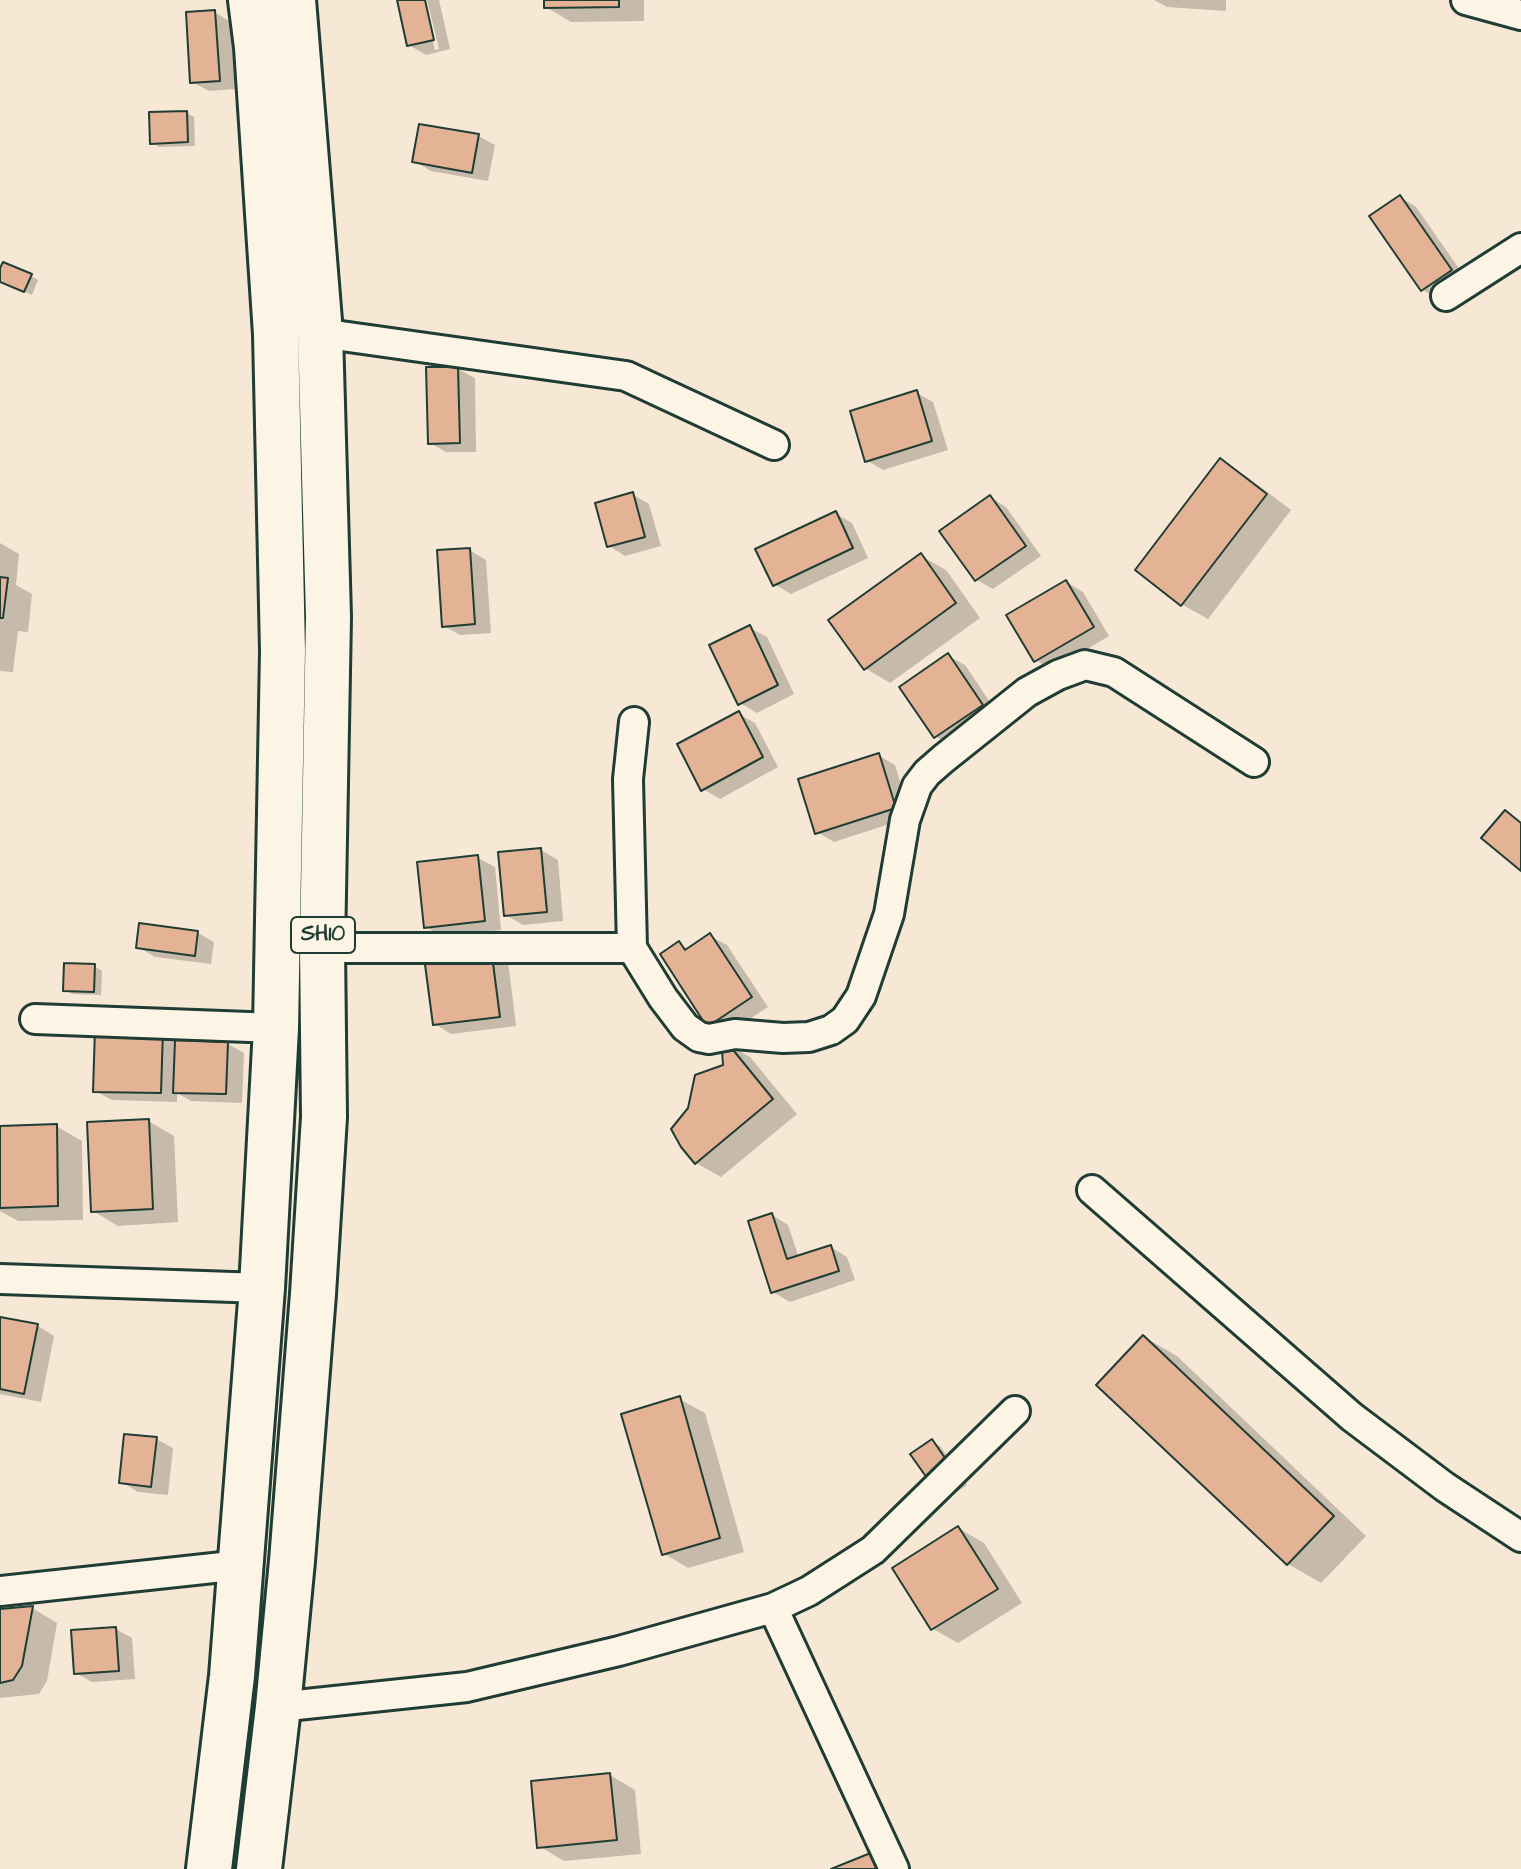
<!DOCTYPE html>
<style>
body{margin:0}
canvas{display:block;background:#f7e8d5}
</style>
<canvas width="1521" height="1869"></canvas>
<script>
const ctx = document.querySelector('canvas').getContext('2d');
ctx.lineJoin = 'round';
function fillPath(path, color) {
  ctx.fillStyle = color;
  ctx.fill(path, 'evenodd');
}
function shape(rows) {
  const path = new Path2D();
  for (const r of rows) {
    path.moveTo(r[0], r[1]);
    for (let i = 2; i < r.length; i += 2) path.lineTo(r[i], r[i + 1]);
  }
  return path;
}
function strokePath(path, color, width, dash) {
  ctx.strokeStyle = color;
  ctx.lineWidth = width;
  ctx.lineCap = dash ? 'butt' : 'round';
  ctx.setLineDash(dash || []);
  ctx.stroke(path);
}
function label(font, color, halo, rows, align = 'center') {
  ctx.font = font + ' "Architects Daughter",sans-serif';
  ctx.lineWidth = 6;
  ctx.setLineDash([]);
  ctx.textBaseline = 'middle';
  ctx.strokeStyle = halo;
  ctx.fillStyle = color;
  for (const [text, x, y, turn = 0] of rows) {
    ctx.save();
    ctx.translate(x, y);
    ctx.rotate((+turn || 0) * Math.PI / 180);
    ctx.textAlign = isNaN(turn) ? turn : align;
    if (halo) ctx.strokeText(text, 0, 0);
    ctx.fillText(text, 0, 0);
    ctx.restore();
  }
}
fillPath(shape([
 [399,0,423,0,435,50,439,49,427,0,439,0,450,49,426,55,409,45],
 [546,0,644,0,644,21,571,22,546,7],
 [1154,0,1226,0,1226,11,1167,7],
 [214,12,231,22,236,89,209,91,192,82],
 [187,113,194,117,195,146,159,147,152,143],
 [478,136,495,145,488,181,431,171,414,161],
 [1400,197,1416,207,1467,280,1439,299,1423,290],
 [0,273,31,276,38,280,32,295,0,281],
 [458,369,475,378,476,452,446,452,430,443],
 [917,393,933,402,948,450,883,470,866,460],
 [1221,461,1246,476,1291,510,1208,619,1183,605,1137,570],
 [632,494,649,504,661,546,625,556,609,546],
 [990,497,1006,507,1041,556,993,589,977,580,942,532],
 [836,514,852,523,868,558,791,594,774,584],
 [0,543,19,554,16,585,32,594,28,632,18,631,13,672,0,671],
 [469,550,486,560,491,633,460,635,444,626],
 [921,556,946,570,980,618,890,683,865,668],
 [1066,582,1083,592,1109,636,1052,670,1036,660],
 [750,628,767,637,794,694,757,713,740,703],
 [948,656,965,665,998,714,952,746,935,736],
 [739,714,755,723,778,767,720,799,703,789],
 [878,755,895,765,911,817,834,842,817,832],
 [541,850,558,860,563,921,523,925,506,915],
 [478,858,495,867,501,930,442,937,426,927],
 [198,933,214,942,211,964,155,957,138,947],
 [710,936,727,945,768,1007,725,1035,708,1025,679,944,689,949],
 [426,959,508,960,516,1026,451,1034,435,1024],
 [94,966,102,971,101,995,72,994,65,990],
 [162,1032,179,1041,228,1044,244,1053,242,1103,191,1101,177,1093,177,1102,112,1100,95,1091],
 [726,1043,750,1057,797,1114,721,1177,696,1163,725,1066],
 [148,1121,174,1136,178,1222,118,1226,93,1211],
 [56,1126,82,1141,83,1220,18,1221,0,1211,0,1128],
 [772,1215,788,1225,799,1258,831,1247,847,1257,855,1280,790,1302,773,1292],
 [0,1319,38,1326,54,1336,41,1402,0,1394],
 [1144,1337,1177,1356,1366,1536,1321,1583,1288,1564],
 [679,1399,705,1413,744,1552,688,1568,663,1553],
 [156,1439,173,1448,168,1495,138,1492,122,1482],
 [932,1442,940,1446,967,1485,948,1498,940,1494],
 [958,1528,984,1543,1022,1603,958,1643,933,1629],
 [32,1608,57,1623,47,1681,39,1694,0,1698,0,1611],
 [116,1629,132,1638,135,1679,92,1682,76,1673],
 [610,1775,635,1790,641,1854,564,1861,539,1846]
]), '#0003');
const building = shape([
 [397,0,425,0,434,40,407,46,397,0],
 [544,0,619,0,619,7,544,8,544,0],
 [215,10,220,81,190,83,186,12,215,10],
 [187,111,188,142,150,144,149,112,187,111],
 [419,124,479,134,472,173,412,162,419,124],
 [1400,195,1452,270,1421,291,1369,216,1400,195],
 [3,262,32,274,24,292,0,282,0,268,3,262],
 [426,367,458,367,460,443,428,444,426,367],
 [917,390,932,441,865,462,850,411,917,390],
 [1220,458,1267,494,1181,606,1135,570,1220,458],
 [633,492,645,537,607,547,595,503,633,492],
 [990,495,1026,546,975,581,939,531,990,495],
 [836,511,853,548,773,586,755,549,836,511],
 [470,548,475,624,442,627,437,550,470,548],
 [921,553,956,603,864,670,828,620,921,553],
 [0,577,8,578,3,618,0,618,0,577],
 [1066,580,1094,627,1034,662,1006,615,1066,580],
 [750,625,778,685,738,705,709,645,750,625],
 [948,653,983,705,934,738,899,687,948,653],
 [739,711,763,757,701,791,677,744,739,711],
 [879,753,896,808,815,834,798,779,879,753],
 [1505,810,1521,823,1521,871,1481,838,1505,810],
 [541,848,547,912,504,916,498,852,541,848],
 [478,855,485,921,424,928,417,862,478,855],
 [139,923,198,931,195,956,136,948,139,923],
 [710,933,752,997,707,1027,660,954,679,941,685,950,710,933],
 [491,948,500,1017,433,1025,424,957,491,948],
 [64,963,95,964,94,992,63,991,64,963],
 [95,1028,163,1030,161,1093,93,1092,95,1028],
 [175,1040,228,1042,226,1094,173,1093,175,1040],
 [725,1040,773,1099,695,1164,681,1147,671,1129,688,1108,695,1075,723,1065,722,1051,725,1040],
 [149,1119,153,1209,91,1212,87,1122,149,1119],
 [57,1124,58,1206,0,1208,0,1126,57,1124],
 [772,1213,787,1259,831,1245,839,1271,771,1293,748,1221,772,1213],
 [0,1317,38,1324,24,1394,0,1389,0,1317],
 [1143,1335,1334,1516,1287,1565,1096,1385,1143,1335],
 [680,1396,720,1538,662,1555,621,1414,680,1396],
 [124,1434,157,1437,151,1487,119,1483,124,1434],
 [932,1439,960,1480,939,1495,910,1454,932,1439],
 [958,1526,998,1589,931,1630,892,1568,958,1526],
 [33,1606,22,1666,13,1680,0,1683,0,1609,33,1606],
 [116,1627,119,1671,74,1674,71,1630,116,1627],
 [610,1773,617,1840,537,1848,531,1781,610,1773],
 [878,1850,886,1869,831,1869,878,1850]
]);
fillPath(building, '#e4b395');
strokePath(building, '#1f3d34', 2);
const minor = shape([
 [1466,0,1521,15],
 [1446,296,1521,248],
 [320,333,626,376,774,445],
 [322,948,632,948,628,779,634,722],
 [632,948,663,998,685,1027,699,1037,709,1039,735,1034,783,1038,809,1037,831,1030,845,1020,861,996,889,914,905,820,917,786,927,773,943,759,1027,692,1058,675,1085,665,1114,672,1254,762],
 [35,1019,276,1028],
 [1092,1190,1352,1417,1445,1487,1521,1537],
 [0,1279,262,1288],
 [0,1591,241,1565],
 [773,1608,894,1869],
 [278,1707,467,1687,619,1651,773,1608,809,1591,873,1550,1015,1411]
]);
const primary = shape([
 [209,1869,232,1676,262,1288,276,1028,283,651,276,334,257,47,251,0],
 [259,1869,278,1707,292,1561,313,1294,324,1117,322,948,328,617,320,333,293,0]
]);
strokePath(minor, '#1f3d34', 34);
strokePath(primary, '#1f3d34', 50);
strokePath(minor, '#fcf5e5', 28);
strokePath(primary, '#fcf5e5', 44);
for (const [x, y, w] of [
 [323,935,64]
]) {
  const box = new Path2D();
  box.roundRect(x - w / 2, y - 18, w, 36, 6);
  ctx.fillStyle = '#fcf5e5';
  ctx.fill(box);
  strokePath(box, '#1f3d34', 2);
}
label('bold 22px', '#1f3d34', null, [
 ["SH10",323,935]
]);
</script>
